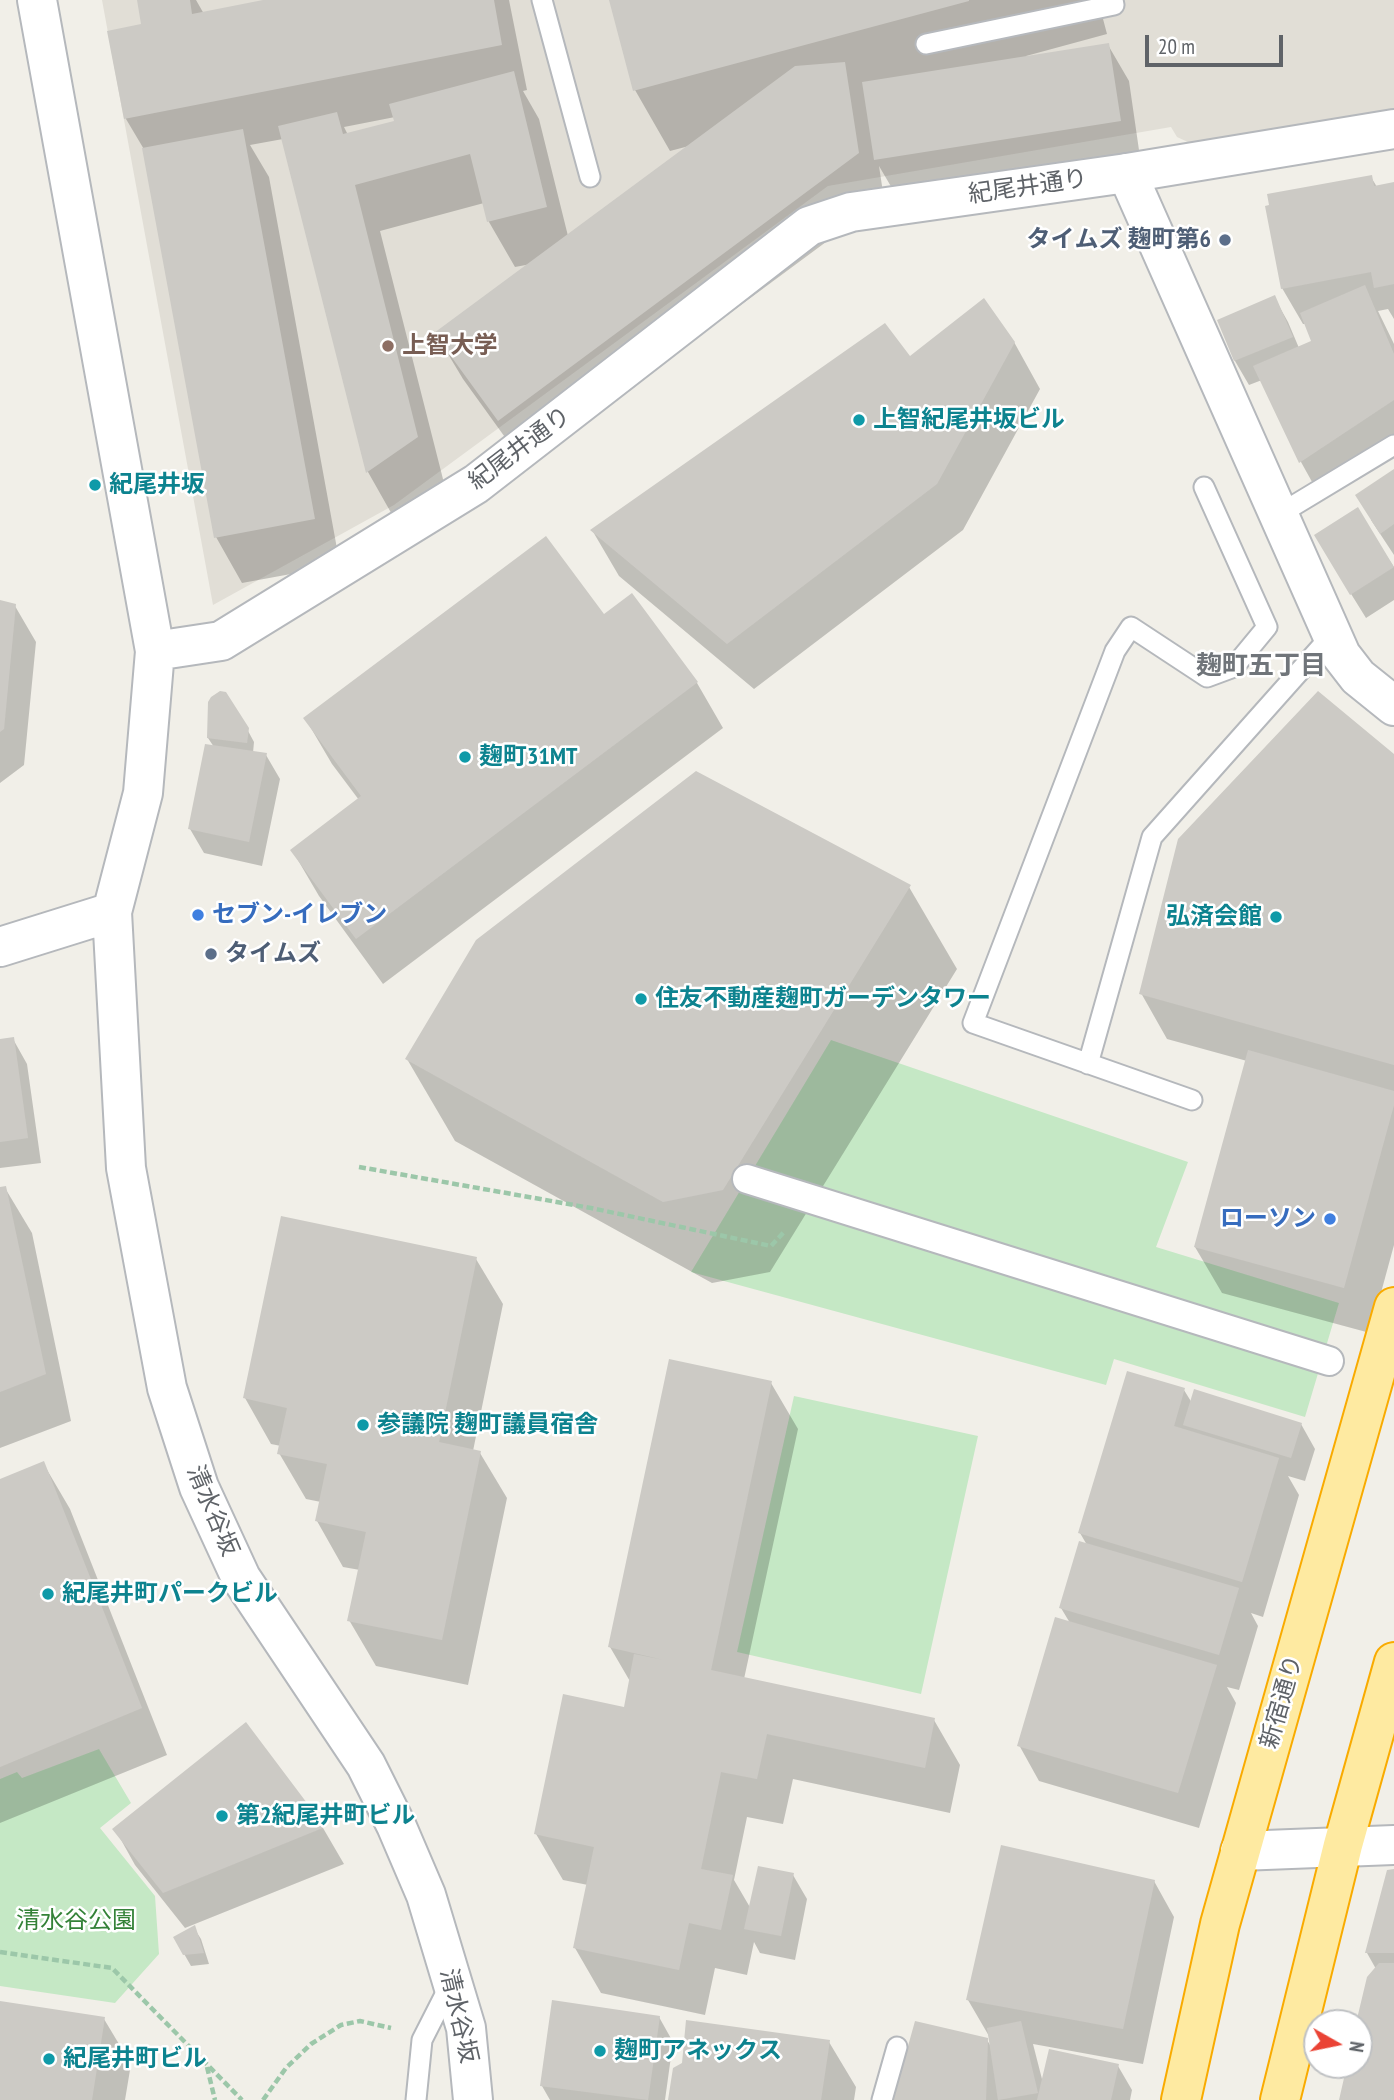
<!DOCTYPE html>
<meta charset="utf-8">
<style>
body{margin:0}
#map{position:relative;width:1394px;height:2100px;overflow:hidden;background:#f1efe8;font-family:"PT Sans Narrow",sans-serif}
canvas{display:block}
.north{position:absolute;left:1303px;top:2009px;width:70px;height:70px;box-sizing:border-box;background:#fff;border:2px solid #bfc1c3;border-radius:50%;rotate:99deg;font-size:19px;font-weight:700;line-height:28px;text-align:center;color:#5f6368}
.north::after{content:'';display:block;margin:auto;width:24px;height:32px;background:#ea4335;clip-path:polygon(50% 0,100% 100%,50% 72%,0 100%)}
.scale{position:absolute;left:1145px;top:35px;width:138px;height:32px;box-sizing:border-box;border:4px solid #5f6368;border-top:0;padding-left:9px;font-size:21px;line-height:24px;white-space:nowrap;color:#5f6368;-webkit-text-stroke:5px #fff;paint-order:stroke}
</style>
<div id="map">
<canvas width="1394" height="2100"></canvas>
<div class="north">N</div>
<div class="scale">20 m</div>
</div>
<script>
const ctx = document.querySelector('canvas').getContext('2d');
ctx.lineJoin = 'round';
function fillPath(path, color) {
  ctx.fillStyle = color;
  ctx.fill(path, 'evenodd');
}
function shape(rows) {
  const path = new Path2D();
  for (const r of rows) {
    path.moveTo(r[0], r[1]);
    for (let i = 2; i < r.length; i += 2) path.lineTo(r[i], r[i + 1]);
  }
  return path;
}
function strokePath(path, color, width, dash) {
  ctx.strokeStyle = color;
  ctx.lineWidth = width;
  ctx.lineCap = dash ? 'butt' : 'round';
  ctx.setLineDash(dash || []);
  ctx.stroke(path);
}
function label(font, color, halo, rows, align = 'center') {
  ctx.font = font + ' "PT Sans Narrow","Noto Sans JP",sans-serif';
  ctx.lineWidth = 5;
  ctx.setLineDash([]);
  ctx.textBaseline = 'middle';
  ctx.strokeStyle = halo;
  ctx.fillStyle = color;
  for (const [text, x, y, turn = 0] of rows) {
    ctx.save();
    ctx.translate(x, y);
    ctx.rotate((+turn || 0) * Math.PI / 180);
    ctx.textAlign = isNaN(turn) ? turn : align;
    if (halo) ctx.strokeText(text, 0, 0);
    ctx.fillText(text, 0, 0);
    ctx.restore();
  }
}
fillPath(shape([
 [102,0,1394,0,1394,112,1190,143,1177,137,1171,127,828,186,394,505,213,605]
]), '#e1ded6');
fillPath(shape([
 [831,1040,1188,1162,1156,1247,1339,1303,1305,1417,1114,1359,1106,1385,691,1272],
 [794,1396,978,1436,921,1694,737,1652],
 [99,1749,131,1803,100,1828,155,1896,159,1954,115,2003,0,1986,0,1779,17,1772,22,1778]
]), '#c5e8c5');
fillPath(shape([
 [139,0,196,0,204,14,272,0,509,0,527,90,523,91,539,119,568,236,689,146,670,151,635,90,611,0,1098,0,1107,34,1026,56,1026,58,1108,45,1129,81,1140,157,896,195,879,166,884,199,525,465,463,379,436,334,531,264,515,267,489,222,484,203,380,231,444,483,394,518,368,472,283,139,250,145,269,177,340,565,242,583,216,537,145,151,126,119,109,32,143,25],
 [395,117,396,122,348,135,344,127],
 [1371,177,1377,187,1394,184,1394,319,1388,309,1378,311,1394,344,1394,449,1321,498,1301,462,1262,380,1249,385,1235,361,1219,321,1274,297,1288,322,1299,348,1313,342,1306,324,1303,324,1282,288],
 [1014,342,1040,389,963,530,754,689,619,576,592,530,909,359],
 [1394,471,1394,555,1371,520],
 [1357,510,1394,567,1394,600,1366,618,1330,560],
 [0,602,15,606,36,642,24,765,0,783],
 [604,617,697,683,723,728,383,984,319,896,292,850,359,800,332,764,305,718],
 [247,729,254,742,253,753,266,755,280,779,262,866,204,853,190,829,214,747,208,738],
 [1394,756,1394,1245,1370,1333,1222,1293,1195,1247,1247,1061,1167,1039,1141,993],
 [909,887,957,969,770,1272,712,1283,455,1141,407,1059],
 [13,1039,27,1064,41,1163,0,1168,0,1041],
 [5,1188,32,1233,71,1421,0,1448,0,1189],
 [476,1259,503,1304,473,1451,480,1453,507,1498,468,1685,376,1666,349,1620,360,1570,343,1567,317,1521,321,1502,306,1499,279,1453,281,1446,271,1444,245,1398],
 [771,1383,798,1429,744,1679,934,1720,960,1765,950,1813,793,1779,783,1824,747,1817,734,1880,751,1909,793,1875,807,1899,795,1960,760,1953,754,1942,747,1975,715,1968,705,2015,601,1993,575,1948,588,1885,563,1880,536,1834,626,1709,631,1683,610,1647],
 [1184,1390,1192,1403,1301,1424,1315,1449,1305,1481,1288,1476,1299,1495,1263,1617,1251,1613,1258,1626,1239,1690,1227,1687,1236,1703,1199,1828,1039,1781,1019,1745,1070,1623,1061,1608,1087,1545,1080,1533],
 [43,1463,70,1509,167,1755,0,1823,0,1480],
 [245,1725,323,1828,344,1864,185,1928,135,1865,115,1829],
 [1394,1871,1394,2100,1341,2100,1349,2065,1359,2065,1358,2023,1376,1969,1367,1953],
 [1154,1881,1174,1917,1143,2064,1033,2044,1043,2083,1118,2066,1132,2090,1130,2100,895,2100,987,2040,992,2048,989,2036,968,2000],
 [194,1928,201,1939,209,1964,191,1966,175,1938],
 [0,2003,104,2019,131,2064,125,2100,0,2100],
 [659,2017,673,2042,665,2100,550,2100,542,2086],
 [829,2042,856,2087,854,2100,670,2100,684,2065]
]), '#0003');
fillPath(shape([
 [137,0,190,0,192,14,263,0,494,0,502,45,124,119,107,31,141,24],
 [609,0,969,0,969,1,633,91],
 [1109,43,1121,121,874,160,862,82],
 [845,62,859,153,498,421,434,333,795,66],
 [514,71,547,207,487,222,470,154,355,185,418,437,366,473,278,126,337,112,343,134,394,121,389,104],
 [243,129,315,519,214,538,142,148],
 [1372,175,1374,186,1394,182,1394,284,1374,288,1371,272,1281,289,1265,206,1269,205,1267,194],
 [1365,285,1394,354,1394,400,1299,463,1253,366,1311,341,1300,313],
 [1275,295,1293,337,1234,361,1217,320],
 [984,298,1015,342,937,484,727,644,590,530,885,323,910,356],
 [1394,469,1394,524,1380,534,1355,495],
 [1358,507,1394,567,1350,595,1314,535],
 [546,536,604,614,632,593,698,682,356,939,290,850,361,796,303,718],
 [0,600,16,604,4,729,0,732],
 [220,691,226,692,249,728,247,743,207,738,208,702,211,697],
 [1318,691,1394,754,1394,1065,1139,994,1178,839],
 [205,744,267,753,249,842,188,829],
 [696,771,911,885,723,1190,663,1202,405,1059,476,940],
 [14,1037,28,1138,0,1142,0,1039],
 [1248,1050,1394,1091,1394,1105,1344,1288,1194,1247],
 [6,1186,46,1374,0,1392,0,1187],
 [281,1216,477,1257,439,1442,481,1451,442,1640,347,1621,366,1532,315,1521,327,1464,277,1454,287,1408,243,1398],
 [669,1359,772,1381,711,1670,935,1718,925,1768,767,1734,757,1779,721,1772,701,1869,733,1875,721,1930,689,1923,679,1970,573,1948,594,1847,534,1834,563,1694,624,1707,634,1654,664,1660,608,1647],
 [1127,1371,1185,1388,1174,1426,1279,1458,1242,1582,1078,1533],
 [1194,1389,1302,1423,1291,1458,1183,1425],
 [44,1461,142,1708,0,1767,0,1479],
 [1079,1541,1239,1588,1219,1655,1059,1608],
 [1055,1617,1217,1665,1178,1793,1017,1746],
 [246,1722,325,1827,163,1893,112,1829],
 [1001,1845,1155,1880,1123,2029,966,2000],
 [758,1866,794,1873,781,1936,744,1929],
 [1394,1869,1394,1953,1365,1953,1387,1870],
 [195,1925,204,1953,183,1955,173,1937],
 [1379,1963,1394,1963,1394,2100,1339,2100,1347,2065,1359,2065,1359,2023,1356,2023,1367,1977],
 [552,2000,660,2016,648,2100,540,2086],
 [0,2001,105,2017,92,2100,0,2100],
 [686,2020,830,2040,821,2100,668,2100,673,2068,682,2063],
 [915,2021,988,2038,986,2100,893,2100],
 [1021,2021,1038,2093,998,2100,987,2028],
 [1049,2049,1119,2064,1111,2100,1037,2100]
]), '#cccac5');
const service = shape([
 [542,0,590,177],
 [926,44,1114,5,1113,0],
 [1278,515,1394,445],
 [1088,1064,1152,837,1331,636],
 [1192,1100,973,1023,1115,651,1131,627,1207,677,1234,667,1267,627,1204,487],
 [416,2100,422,2040,451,1983],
 [882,2100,897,2047]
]);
const pedestrian = shape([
 [747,1179,1329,1361]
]);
const minor = shape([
 [1394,129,1127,173,1341,655,1358,677,1394,706],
 [1240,1851,1394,1845]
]);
const tertiary = shape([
 [37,0,155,651,143,793,112,912,126,1168,167,1388,199,1487,241,1578,366,1765,396,1825,426,1895,466,2028,473,2100],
 [155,651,221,641,476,484,809,226,851,212,1127,173],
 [0,947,112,912]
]);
const trunk = shape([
 [1181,2100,1220,1924,1394,1307],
 [1280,2100,1343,1845,1394,1662]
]);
strokePath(service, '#b5b8bc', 23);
strokePath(pedestrian, '#b5b8bc', 32);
strokePath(minor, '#b5b8bc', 42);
strokePath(tertiary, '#b5b8bc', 42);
strokePath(trunk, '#f9ab00', 42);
strokePath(shape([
 [359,1167,591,1208,771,1246,784,1232],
 [0,1952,112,1968,242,2100],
 [207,2067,215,2100],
 [263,2100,286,2068,311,2044,341,2025,360,2021,391,2028]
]), '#9cc7a9', 4.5, [7, 3.5]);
strokePath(service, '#fff', 19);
strokePath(pedestrian, '#fff', 28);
strokePath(minor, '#fff', 38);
strokePath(tertiary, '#fff', 38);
strokePath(trunk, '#feeaa1', 38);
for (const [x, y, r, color] of [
 [1225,240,7,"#5c6f8a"],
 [388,346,7,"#8d6e63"],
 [859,420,7,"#0f9aa8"],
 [95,485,7,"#0f9aa8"],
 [465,757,7,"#0f9aa8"],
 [198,915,7,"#3f7fe0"],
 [1276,917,7,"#0f9aa8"],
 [211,954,7,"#5c6f8a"],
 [641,999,7,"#0f9aa8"],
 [1330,1219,7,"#3f7fe0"],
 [363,1425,7,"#0f9aa8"],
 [48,1594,7,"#0f9aa8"],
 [222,1816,7,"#0f9aa8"],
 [600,2051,7,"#0f9aa8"],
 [49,2059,7,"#0f9aa8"]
]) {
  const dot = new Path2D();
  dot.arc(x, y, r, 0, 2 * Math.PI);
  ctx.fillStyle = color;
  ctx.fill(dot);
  strokePath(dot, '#fff', 2.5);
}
label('24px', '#5f6368', '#fff', [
 ["紀尾井通り",1028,187,-8],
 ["紀尾井通り",520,449,-37],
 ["清水谷坂",212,1511,67],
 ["新宿通り",1282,1702,-74],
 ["清水谷坂",458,2016,77]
]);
label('bold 24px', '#4e5e75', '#fff', [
 ["タイムズ 麹町第6",1211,240],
 ["タイムズ",225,954,"left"]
], 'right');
label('bold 24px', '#785e54', '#fff', [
 ["上智大学",402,346]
], 'left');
label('bold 24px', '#0d838f', '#fff', [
 ["上智紀尾井坂ビル",873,420],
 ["紀尾井坂",109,485],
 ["麹町31MT",479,757],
 ["弘済会館",1262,917,"right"],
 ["住友不動産麹町ガーデンタワー",655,999],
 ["参議院 麹町議員宿舎",377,1425],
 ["紀尾井町パークビル",62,1594],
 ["第2紀尾井町ビル",236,1816],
 ["麹町アネックス",614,2051],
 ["紀尾井町ビル",63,2059]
], 'left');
label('bold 24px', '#366cbe', '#fff', [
 ["セブン-イレブン",212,915],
 ["ローソン",1316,1219,"right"]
], 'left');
label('24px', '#348238', '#fff', [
 ["清水谷公園",76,1921]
]);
label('bold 26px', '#70757a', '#fff', [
 ["麹町五丁目",1261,667]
]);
</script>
